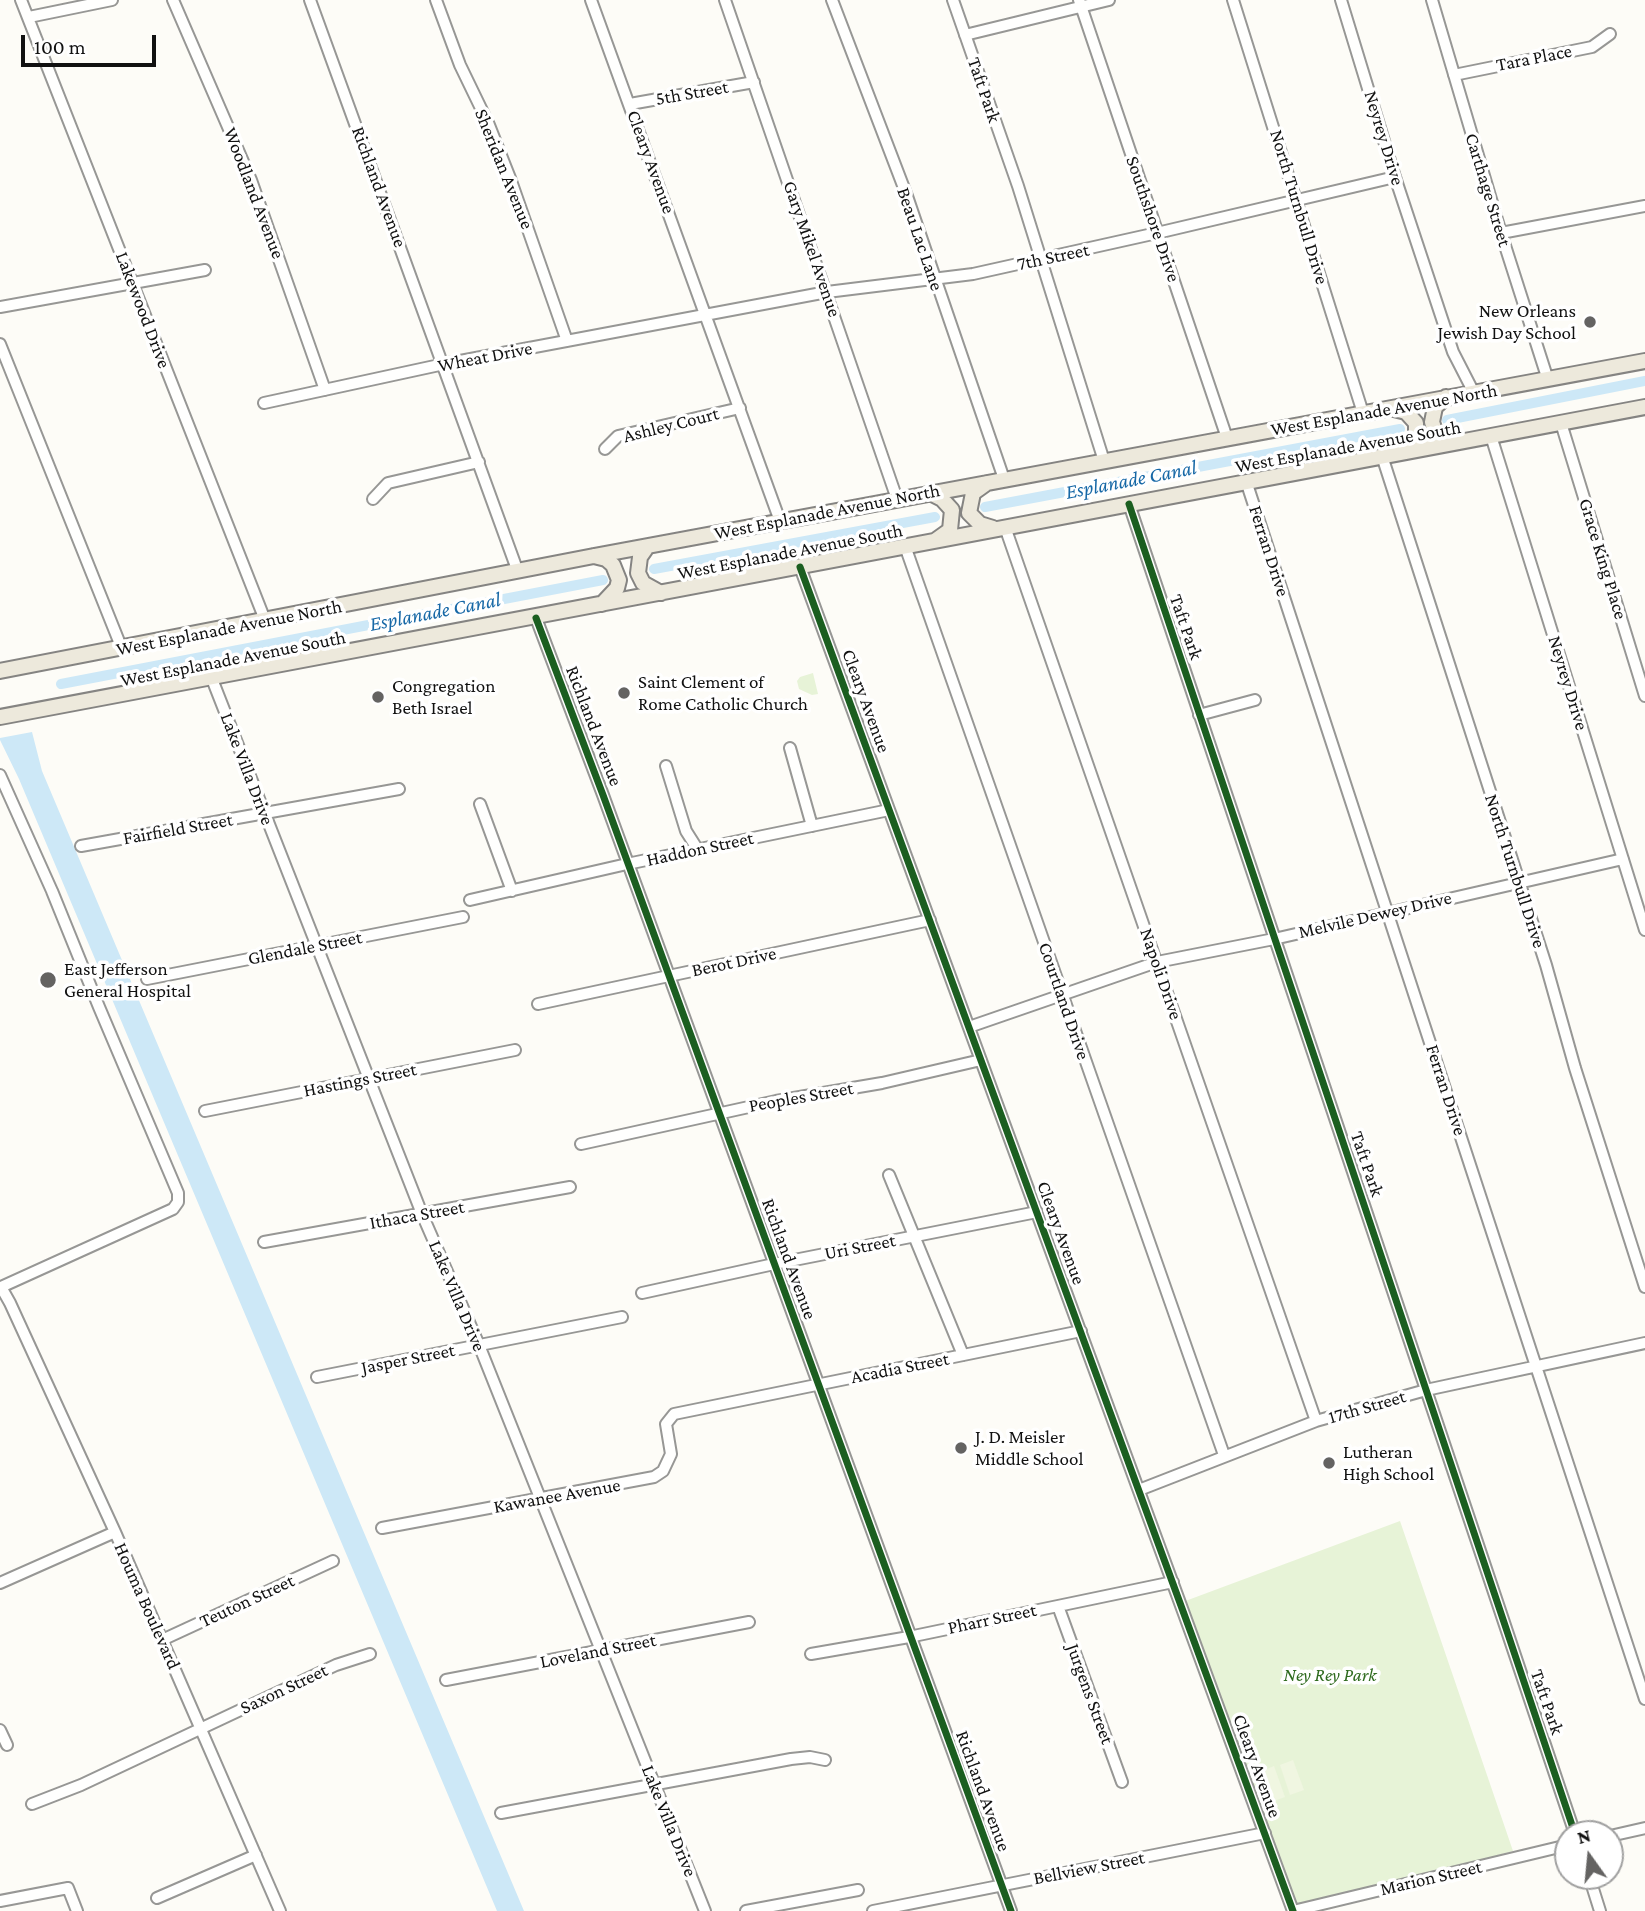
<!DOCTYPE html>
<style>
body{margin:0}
#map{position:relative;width:1645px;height:1911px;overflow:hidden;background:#fdfcf7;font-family:"Crimson Pro",serif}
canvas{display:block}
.north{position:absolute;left:1554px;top:1820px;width:70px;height:70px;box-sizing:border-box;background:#fff;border:2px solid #a0a0a0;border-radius:50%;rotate:345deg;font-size:19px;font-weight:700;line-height:28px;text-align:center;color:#111}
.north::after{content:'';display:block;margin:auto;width:24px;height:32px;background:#646362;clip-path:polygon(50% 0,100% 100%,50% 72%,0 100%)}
.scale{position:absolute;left:21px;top:35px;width:135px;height:32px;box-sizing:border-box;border:4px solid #111;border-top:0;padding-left:9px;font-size:21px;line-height:24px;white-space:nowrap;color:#111;-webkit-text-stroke:5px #fff;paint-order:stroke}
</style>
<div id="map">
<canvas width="1645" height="1911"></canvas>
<div class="north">N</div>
<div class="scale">100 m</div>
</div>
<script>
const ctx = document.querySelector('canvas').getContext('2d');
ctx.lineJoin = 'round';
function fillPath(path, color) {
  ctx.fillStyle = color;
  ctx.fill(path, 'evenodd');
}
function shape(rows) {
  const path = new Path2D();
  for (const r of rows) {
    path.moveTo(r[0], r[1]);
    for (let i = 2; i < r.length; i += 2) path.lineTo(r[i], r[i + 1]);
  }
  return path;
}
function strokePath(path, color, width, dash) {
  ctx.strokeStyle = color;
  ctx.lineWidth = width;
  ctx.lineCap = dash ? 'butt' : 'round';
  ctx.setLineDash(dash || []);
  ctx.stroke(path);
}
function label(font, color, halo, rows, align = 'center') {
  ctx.font = font + ' "Crimson Pro",serif';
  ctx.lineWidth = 7;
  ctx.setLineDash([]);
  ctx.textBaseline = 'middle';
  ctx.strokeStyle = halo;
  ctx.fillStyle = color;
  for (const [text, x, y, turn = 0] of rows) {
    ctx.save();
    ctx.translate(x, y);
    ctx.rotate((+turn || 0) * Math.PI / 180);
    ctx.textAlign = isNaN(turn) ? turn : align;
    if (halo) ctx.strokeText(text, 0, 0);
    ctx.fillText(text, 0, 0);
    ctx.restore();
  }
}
fillPath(shape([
 [813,673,818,694,812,695,799,689,797,681,800,677],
 [1400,1521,1513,1851,1293,1911,1180,1603]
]), '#e7f3d7');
fillPath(shape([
 [1293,1760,1304,1790,1290,1795,1280,1765],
 [1274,1766,1285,1797,1271,1802,1260,1772]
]), '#f0f6e1');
fillPath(shape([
 [32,732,42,771,524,1911,497,1911,19,779,0,740,0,738]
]), '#cde8f7');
strokePath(shape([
 [1447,420,1645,381],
 [985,507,1400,429],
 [654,569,935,517],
 [61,684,603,580]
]), '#cde8f7', 10);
const minor = shape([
 [21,0,265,620],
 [173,0,251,180,325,390],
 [310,0,518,572],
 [436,0,460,65,489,125,510,178,567,341],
 [591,0,780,521],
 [725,0,897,499],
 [832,0,907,196,1004,479],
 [953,0,1018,186,1104,461],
 [1079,0,1227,438],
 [1233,0,1363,413],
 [1341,0,1395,177,1453,352,1474,393],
 [1432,0,1501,233,1548,380],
 [29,17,112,0],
 [965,35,1109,0],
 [1454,75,1592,47,1610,34],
 [630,104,754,82],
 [1501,233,1645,206],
 [0,307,205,270],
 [0,344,122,649],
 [264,403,444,364,827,292,973,274,1157,233,1395,177],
 [1561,423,1645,696],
 [1491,436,1645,930],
 [605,449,618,436,740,408],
 [1382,456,1546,965,1575,1068,1645,1287],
 [1246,481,1645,1699],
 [373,499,388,483,479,462],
 [1129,504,1575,1834],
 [1005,527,1316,1421],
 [905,546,1224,1455],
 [800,567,1293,1911],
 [536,618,603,795,1011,1911],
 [212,679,422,1214,479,1345,705,1911],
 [1199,715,1255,700],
 [790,748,812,826],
 [666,766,686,831,698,850],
 [0,775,52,891,99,1007,178,1193,178,1202,173,1209,1,1287,10,1303,115,1532,280,1911],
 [480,804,512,891],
 [81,846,399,789],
 [470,900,627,864,889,810],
 [147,979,463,917],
 [538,1004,930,920],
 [969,1027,1157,962,1274,939,1623,859],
 [205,1111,515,1050],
 [581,1144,776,1101,882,1083,981,1060],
 [889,1175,963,1355],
 [264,1242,570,1187],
 [642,1293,774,1264,1037,1212],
 [317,1377,622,1317],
 [1139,1490,1316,1421,1426,1390,1645,1343],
 [382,1528,654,1477,663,1471,671,1454,666,1424,674,1414,1081,1331],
 [0,1583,115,1532],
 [1058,1606,1122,1782],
 [162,1640,333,1561],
 [811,1654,909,1637,1173,1582],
 [446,1680,749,1622],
 [0,1730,7,1745],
 [32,1804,81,1785,336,1665,370,1654],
 [501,1813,791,1759,810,1757,825,1760],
 [1610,1836,1645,1828],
 [1589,1876,1600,1911],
 [157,1898,256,1855],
 [0,1901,68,1888,77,1911],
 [746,1911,858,1890],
 [873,1911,1265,1833],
 [1293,1911,1568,1845]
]);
const major = shape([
 [1446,397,1435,407,1432,422,1435,431,1442,436,1457,442],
 [1394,409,1406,412,1416,423,1416,434,1412,441,1408,449,1400,452],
 [987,483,973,493,969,513,980,524,993,528],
 [930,493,942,499,952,510,950,530,936,540],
 [647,547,640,557,638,573,643,583,661,593],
 [594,556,606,559,613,565,619,580,617,588,602,604],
 [0,671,594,556,1645,361],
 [0,717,1645,407]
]);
strokePath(minor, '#979795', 14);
strokePath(major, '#858482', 18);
strokePath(minor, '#fffffe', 10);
strokePath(major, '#ede9dc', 14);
strokePath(shape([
 [1129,504,1575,1834],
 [800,567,1293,1911],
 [536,618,603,795,1011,1911]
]), '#1b5e20', 7);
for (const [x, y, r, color] of [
 [1590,322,7,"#646362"],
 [624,693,7,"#646362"],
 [378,697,7,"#646362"],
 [48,980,9,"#646362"],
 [961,1448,7,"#646362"],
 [1329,1463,7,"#646362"]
]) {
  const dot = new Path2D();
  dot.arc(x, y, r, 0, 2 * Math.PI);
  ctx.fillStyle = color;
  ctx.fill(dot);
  strokePath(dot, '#fff', 2.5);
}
label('19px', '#111', '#fff', [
 ["Tara Place",1534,58,-11],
 ["Taft Park",984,90,71],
 ["5th Street",692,93,-10],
 ["Neyrey Drive",1384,138,73],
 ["Cleary Avenue",651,162,70],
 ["Sheridan Avenue",504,169,68],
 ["Richland Avenue",379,187,70],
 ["Carthage Street",1488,190,73],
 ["Woodland Avenue",254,193,69],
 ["North Turnbull Drive",1299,207,73],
 ["Southshore Drive",1153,219,71],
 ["Beau Lac Lane",920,239,71],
 ["Gary Mikel Avenue",812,249,71],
 ["7th Street",1053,257,-12],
 ["Lakewood Drive",143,310,69],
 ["Wheat Drive",485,357,-11],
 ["West Esplanade Avenue North",1384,410,-10],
 ["Ashley Court",671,425,-14],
 ["West Esplanade Avenue South",1348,447,-10],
 ["West Esplanade Avenue North",827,512,-11],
 ["Ferran Drive",1269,551,72],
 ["West Esplanade Avenue South",790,552,-11],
 ["Grace King Place",1603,559,73],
 ["Taft Park",1186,627,71],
 ["West Esplanade Avenue North",229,628,-11],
 ["West Esplanade Avenue South",233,659,-11],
 ["Neyrey Drive",1568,683,73],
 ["Cleary Avenue",866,701,70],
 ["Richland Avenue",594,726,69],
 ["Lake Villa Drive",247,769,69],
 ["Fairfield Street",178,829,-10],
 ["Haddon Street",700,849,-12],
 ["North Turnbull Drive",1515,871,72],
 ["Melvile Dewey Drive",1375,915,-13],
 ["Glendale Street",305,948,-11],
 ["Berot Drive",734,962,-12],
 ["Napoli Drive",1161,974,71],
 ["Courtland Drive",1064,1001,71],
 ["Hastings Street",360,1080,-11],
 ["Ferran Drive",1446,1090,72],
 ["Peoples Street",801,1097,-10],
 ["Taft Park",1367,1164,71],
 ["Ithaca Street",417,1215,-10],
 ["Cleary Avenue",1061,1233,70],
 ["Uri Street",860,1247,-11],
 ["Richland Avenue",789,1259,70],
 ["Lake Villa Drive",457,1296,67],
 ["Jasper Street",408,1359,-11],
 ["Acadia Street",900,1368,-11],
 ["17th Street",1367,1407,-16],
 ["Kawanee Avenue",557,1496,-10],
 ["Teuton Street",247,1601,-25],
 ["Houma Boulevard",147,1606,66],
 ["Pharr Street",992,1619,-12],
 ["Loveland Street",598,1651,-11],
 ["Saxon Street",284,1689,-25],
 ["Jurgens Street",1090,1694,70],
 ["Taft Park",1547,1702,71],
 ["Cleary Avenue",1257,1766,70],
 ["Richland Avenue",983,1791,70],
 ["Lake Villa Drive",669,1821,68],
 ["Bellview Street",1089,1868,-11],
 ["Marion Street",1431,1878,-13]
]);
label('19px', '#111', '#fff', [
 ["New Orleans",1576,311,"right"],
 ["Jewish Day School",1576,333,"right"],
 ["Saint Clement of",638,682],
 ["Rome Catholic Church",638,704],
 ["Congregation",392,686],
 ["Beth Israel",392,708],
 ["East Jefferson",64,969],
 ["General Hospital",64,991],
 ["J. D. Meisler",975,1437],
 ["Middle School",975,1459],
 ["Lutheran",1343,1452],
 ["High School",1343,1474]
], 'left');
label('italic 19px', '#2f6b1f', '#fff', [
 ["Ney Rey Park",1330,1675]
]);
label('italic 21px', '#1768a6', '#fff', [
 ["Esplanade Canal",1131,480,-11],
 ["Esplanade Canal",435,612,-11]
]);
</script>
